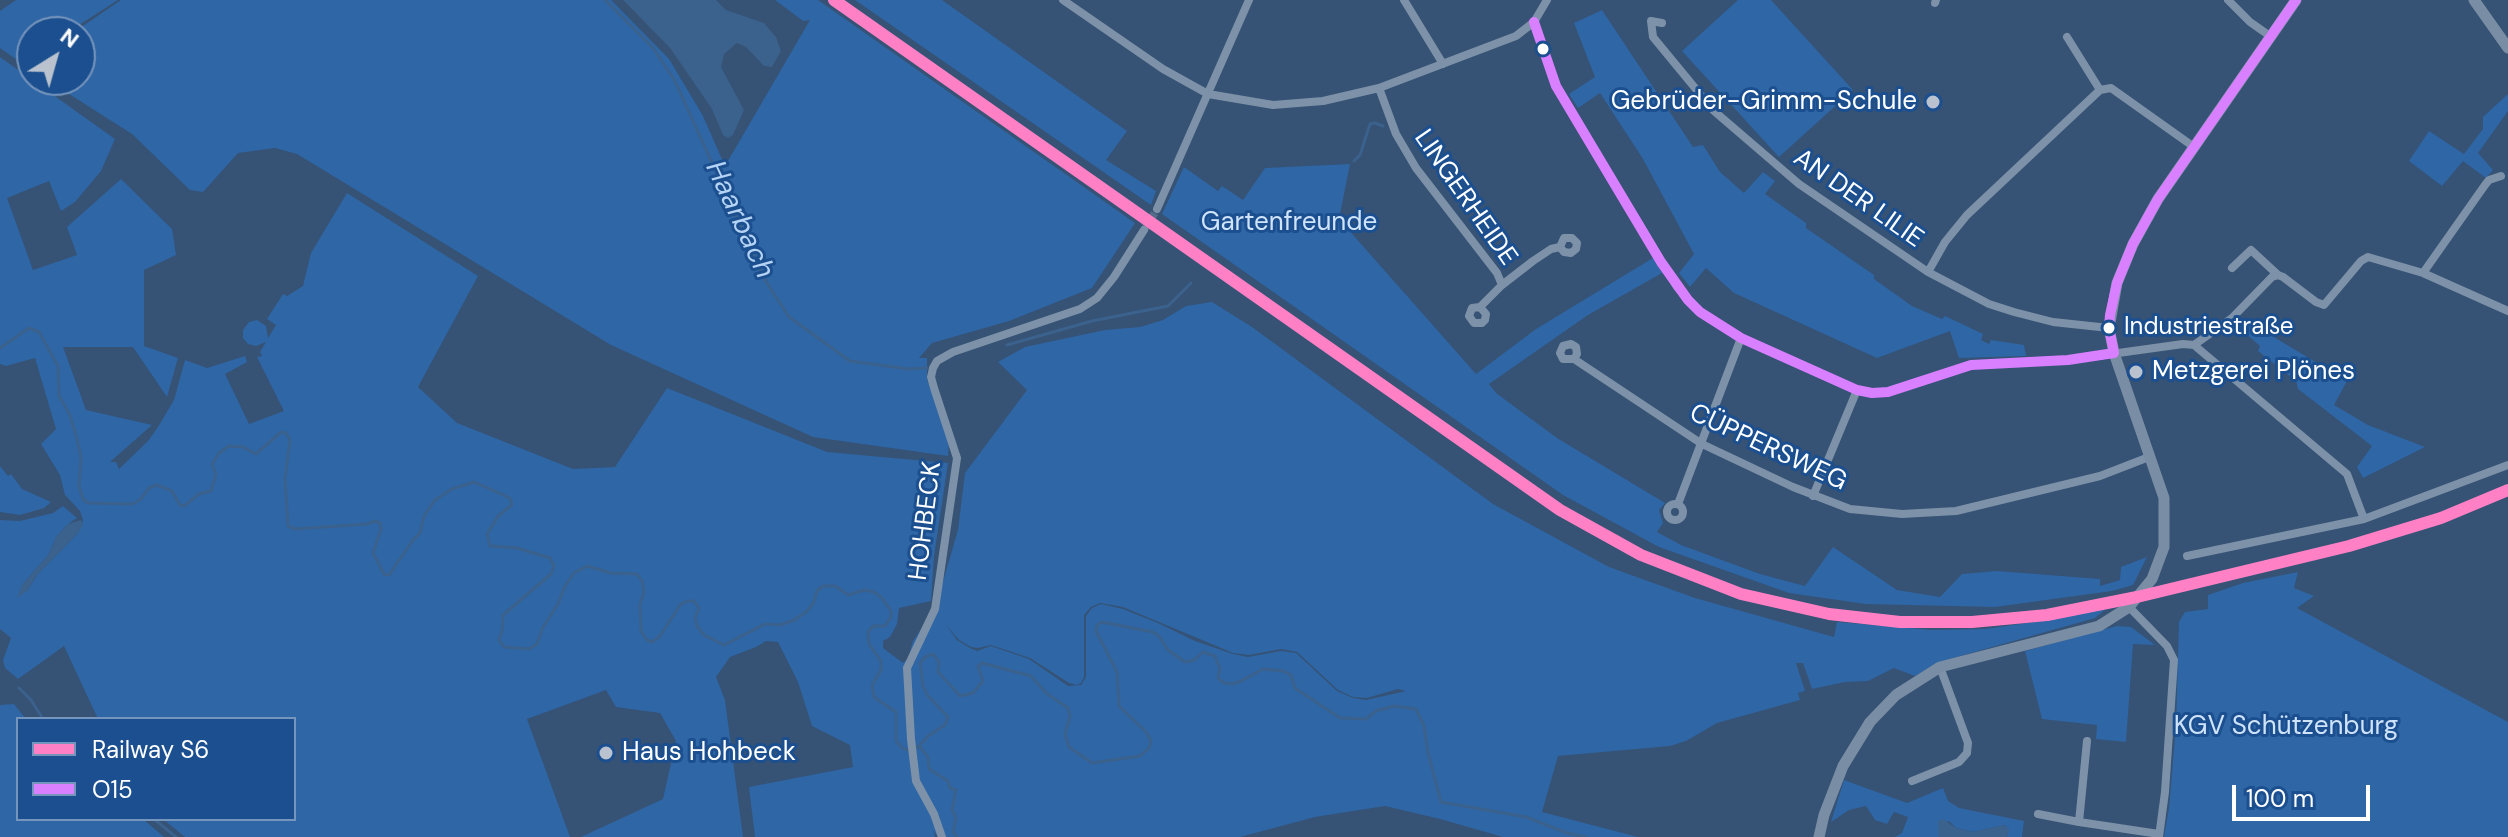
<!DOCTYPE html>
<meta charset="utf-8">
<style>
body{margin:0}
#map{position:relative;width:2508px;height:837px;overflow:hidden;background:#365274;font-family:"DM Sans",sans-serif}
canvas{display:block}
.legend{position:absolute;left:16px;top:717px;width:280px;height:104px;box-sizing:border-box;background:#1b4f8f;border:2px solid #7695bc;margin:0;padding:10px 14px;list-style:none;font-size:24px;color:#fff}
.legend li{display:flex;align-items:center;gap:16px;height:40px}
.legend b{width:40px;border:2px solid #7695bc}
.north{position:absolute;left:16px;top:16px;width:80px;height:80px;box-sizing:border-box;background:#1b4f8f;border:2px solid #7695bc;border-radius:50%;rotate:37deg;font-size:22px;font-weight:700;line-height:32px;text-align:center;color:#fff}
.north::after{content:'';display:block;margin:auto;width:28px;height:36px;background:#b9c2ce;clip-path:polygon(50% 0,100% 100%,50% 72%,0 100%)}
.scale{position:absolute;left:2232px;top:785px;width:138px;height:36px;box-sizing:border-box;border:4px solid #fff;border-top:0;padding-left:10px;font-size:24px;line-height:28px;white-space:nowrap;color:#fff;-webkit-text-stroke:6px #1b4f8f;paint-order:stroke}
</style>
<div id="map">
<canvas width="2508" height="837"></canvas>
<ul class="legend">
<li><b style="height:10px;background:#ff80c5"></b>Railway S6</li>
<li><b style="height:10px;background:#d880ff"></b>O15</li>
</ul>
<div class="north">N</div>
<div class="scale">100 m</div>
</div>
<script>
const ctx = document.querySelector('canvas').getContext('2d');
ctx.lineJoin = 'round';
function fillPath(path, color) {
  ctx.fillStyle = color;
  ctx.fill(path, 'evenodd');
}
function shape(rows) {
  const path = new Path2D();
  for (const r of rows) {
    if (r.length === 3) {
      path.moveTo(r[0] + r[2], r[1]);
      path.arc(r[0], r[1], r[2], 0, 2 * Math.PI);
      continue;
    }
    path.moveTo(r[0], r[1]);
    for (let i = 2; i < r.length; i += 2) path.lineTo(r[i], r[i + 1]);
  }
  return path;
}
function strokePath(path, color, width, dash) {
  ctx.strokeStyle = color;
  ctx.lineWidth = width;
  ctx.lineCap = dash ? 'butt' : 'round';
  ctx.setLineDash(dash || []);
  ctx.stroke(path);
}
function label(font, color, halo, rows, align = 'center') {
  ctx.font = font + ' "DM Sans",sans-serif';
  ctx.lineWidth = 6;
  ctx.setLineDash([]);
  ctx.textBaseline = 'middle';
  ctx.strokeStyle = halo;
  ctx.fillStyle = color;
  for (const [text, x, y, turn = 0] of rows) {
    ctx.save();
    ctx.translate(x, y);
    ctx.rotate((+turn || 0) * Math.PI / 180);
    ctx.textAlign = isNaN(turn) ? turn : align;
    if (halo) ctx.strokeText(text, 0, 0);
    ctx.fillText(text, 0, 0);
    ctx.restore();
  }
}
fillPath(shape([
 [16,0,118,0,68,32,32,32,32,55,20,62,0,48,0,11],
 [121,0,611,0,669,59,703,116,725,166,810,20,803,21,775,0,818,0,1135,223,1092,288,1009,321,932,343,919,358,927,358,927,379,949,442,948,456,813,437,611,345,297,154,275,148,238,153,203,192,190,190,132,134,47,80,80,80,80,32,74,32],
 [855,0,942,0,1127,131,1106,160,1156,191,1151,205],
 [1738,0,1771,0,1853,90,1779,157,1682,51],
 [1602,10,1693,147,1703,145,1720,172,1744,193,1763,172,1775,181,1765,194,1806,223,1806,228,1874,275,1874,279,1912,306,1942,319,1945,316,1983,334,1981,340,1989,344,1991,340,2024,345,2026,356,1959,358,1950,331,1877,358,1734,293,1706,268,1690,287,1679,273,1694,254,1643,159,1600,93,1578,108,1569,94,1595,77,1574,23],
 [0,57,115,139,101,171,75,202,61,211,49,181,7,198,33,270,77,255,67,227,121,179,172,229,176,255,144,270,144,346,178,358,167,397,133,347,63,347,86,410,152,425,110,462,116,462,119,469,148,441,158,427,174,400,185,360,207,368,245,356,247,362,225,374,249,424,284,411,257,357,262,356,260,352,266,342,256,346,248,344,243,338,243,330,249,322,257,320,266,326,268,338,276,325,267,319,283,294,287,296,303,286,311,253,347,193,478,276,418,387,457,423,573,469,615,467,667,388,827,452,948,463,934,556,931,601,899,608,897,624,890,637,883,641,883,648,903,663,908,659,913,641,935,609,958,530,965,473,1027,390,998,362,1025,347,1105,330,1140,327,1163,320,1186,306,1212,302,1252,327,1493,504,1609,567,1695,598,1834,637,1837,622,1932,630,1985,629,2061,618,2107,608,2095,618,1939,662,1915,676,1894,668,1868,681,1845,682,1812,689,1803,663,1796,663,1805,691,1798,693,1800,700,1717,723,1686,741,1670,746,1558,756,1542,812,1638,837,1503,837,1440,819,1385,806,1315,817,1240,837,938,837,933,830,935,837,755,837,749,787,853,767,850,745,812,726,798,682,778,642,766,641,756,647,730,657,716,677,725,700,743,837,581,837,663,799,676,741,660,713,616,707,606,690,527,719,570,837,185,837,163,819,294,819,294,719,98,719,64,646,18,679,5,668,3,660,11,638,0,629,0,520,20,521,53,513,63,506,77,518,68,524,56,537,49,554,22,585,27,591,37,575,78,533,83,520,80,511,65,495,60,475,41,444,56,429,35,358,6,366,0,364],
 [1100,603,1123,607,1233,653,1249,655,1281,649,1297,652,1338,690,1353,697,1367,698,1398,689,1406,691,1366,700,1353,698,1337,691,1296,653,1281,651,1248,657,1233,654,1195,641,1158,623,1123,609,1101,604,1092,608,1086,616,1086,677,1081,685,1068,686,1029,659,991,646,977,651,970,648,957,640,946,625,959,640,971,647,978,648,991,645,1030,658,1069,683,1077,685,1081,683,1084,677,1084,615,1091,607],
 [2508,94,2508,111,2478,153,2493,170,2486,178,2463,161,2442,186,2409,161,2429,131,2464,154,2483,129,2483,117],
 [1350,164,1339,219,1476,374,1536,329,1653,258,1662,273,1588,315,1489,384,1485,379,1496,393,1557,438,1665,503,1659,510,1663,523,1657,532,1681,545,1760,574,1805,586,1833,547,1897,590,1940,597,1962,574,1997,571,2100,579,2100,586,2120,580,2121,567,2147,557,2133,585,2112,591,1995,607,1866,604,1789,593,1659,547,1563,495,1162,214,1184,167,1218,191,1222,186,1243,200,1265,168],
 [2244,319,2347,381,2334,405,2368,425,2425,447,2363,478,2357,467,2372,446,2298,389,2296,381,2258,351,2260,346,2238,327],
 [0,466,8,476,11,474,22,489,51,502,44,508,20,515,0,512],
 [2298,572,2294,588,2314,596,2297,608,2508,722,2508,837,2164,837,2169,808,2176,726,2179,622,2185,612,2208,609,2208,595,2243,583],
 [2117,626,2131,627,2155,645,2133,644,2126,742,2096,739,2097,725,2042,719,2025,651],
 [14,704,26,719,18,719,18,819,143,819,164,837,0,837,0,705],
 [1844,780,1907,803,1943,788,1948,801,1959,808,2024,821,2022,837,2007,837,2008,830,2005,825,1973,832,1956,828,1949,821,1940,827,1939,837,1895,837,1902,833,1908,817,1894,812,1887,824,1875,820,1866,806,1849,810,1831,822]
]), '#2f66a5');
fillPath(shape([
 [623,0,716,0,726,10,764,23,776,37,781,51,772,67,764,66,746,47,737,43,724,54,721,67,744,110,733,135,728,138,723,135,712,109,670,48],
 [81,520,83,525,78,533,37,575,27,591,17,598,22,585,49,554,56,537,68,524],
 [1943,819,1956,828,1973,832,2005,825,2009,830,2007,837,1939,837,1938,821]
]), '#3b618d');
strokePath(shape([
 [605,0,653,48,675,81,765,280,789,317,850,361,909,369,927,368],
 [1354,161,1360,155,1370,124,1375,123,1383,126],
 [1007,345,1092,321,1168,306,1191,283],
 [0,348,29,328,39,332,58,366,59,396,69,413,76,435,81,457,79,486,83,499,88,503,133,504,141,499,149,488,157,485,172,491,180,505,184,506,199,494,211,491,216,474,212,464,219,453,229,446,243,447,256,454,281,432,286,433,290,440,285,479,288,526,295,529,367,524,375,521,380,523,381,529,373,553,384,574,389,575,413,540,420,533,424,516,435,500,452,489,474,482,510,498,512,505,498,516,487,534,490,546,517,548,550,558,554,566,551,574,503,615,502,631,499,640,504,647,529,649,537,644,543,627,558,604,565,586,574,573,587,566,611,573,637,574,642,581,644,592,640,604,641,631,647,640,652,642,660,636,680,605,687,601,694,601,699,608,695,618,697,626,704,635,724,645,765,624,780,625,794,620,806,612,813,604,817,591,823,586,835,586,848,595,864,590,874,592,882,598,891,611,891,617,885,626,873,626,868,632,869,644,881,661,881,670,872,685,874,697,896,712,896,741,901,747,909,751,918,747,928,736,945,725,948,717,928,696,923,686,920,663,925,657,933,654,939,662,938,672,960,696,973,693,983,681,978,666,982,663,1031,676,1046,693,1068,708,1070,716,1065,734,1069,747,1092,763,1140,756,1149,748,1151,741,1146,732,1119,706,1117,672,1096,631,1097,625,1102,622,1153,632,1159,636,1168,650,1185,662,1194,660,1203,652,1215,656,1220,669,1218,678,1224,683,1232,684,1241,681,1263,669,1283,671,1291,675,1295,688,1340,718,1366,719,1376,711,1394,706,1416,709,1424,726,1428,753,1441,802,1526,817,1567,833,1586,837],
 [19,688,31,700,43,719],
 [920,747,928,757,929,769,948,781,950,788,956,790,952,810,956,818,953,832,957,837],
 [154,819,176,837]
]), '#3b618d', 3);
strokePath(shape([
 [1144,230,1157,209]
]), '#546c89', 8, [8, 4]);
strokePath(shape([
 [1063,0,1163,69,1208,94,1273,105,1323,101,1379,88,1516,36,1534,22,1547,0],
 [1404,0,1443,64],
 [2228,0,2250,22,2270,36],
 [1935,3,1936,0],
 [1534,22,1556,86,1677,287,1700,312,1741,338,1857,390,1872,393,1888,392,1971,365,2068,360,2183,344,2194,345,2347,474,2364,519],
 [1662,23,1651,21,1653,37,1714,111,1799,184,1928,272,1989,304,2014,312,2053,322,2109,328],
 [2067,37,2100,90],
 [1379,88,1396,134,1416,168,1497,273,1502,285],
 [1157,209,1249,0],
 [2232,268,2251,250,2278,275],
 [1928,272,1945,242,1967,215,2100,90,2111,88,2194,147],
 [2423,273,2485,185,2489,180,2501,176],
 [1480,307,1486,314,1485,320,1482,323,1474,323,1469,316,1472,308,1480,307,1502,285,1533,261,1551,249,1560,247,1564,238,1572,238,1577,243,1576,249,1571,253,1564,252,1560,247],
 [2194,345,2232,318,2272,277,2278,275,2283,277,2316,302,2324,305,2361,261,2368,257,2423,273,2508,311],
 [1574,359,1577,354,1576,347,1571,344,1563,346,1560,353,1563,359,1574,359,1702,444,1793,487,1850,509,1902,514,1956,511,2100,476,2149,457],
 [1813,496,1857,390],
 [1675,512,8],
 [1678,504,1741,338],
 [2187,556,2364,519,2508,465],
 [2129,607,2167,646,2174,660,2165,792,2159,837],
 [2087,741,2079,822,2159,834],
 [1912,781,1959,762,1967,753,1968,743,1940,667],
 [2038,814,2079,822],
 [942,837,934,814,916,781,911,739,907,668,935,609,957,458,934,388,931,377,933,368,937,361,953,352,1080,309,1097,298,1114,277,1144,230]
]), '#7d92a8', 8);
strokePath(shape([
 [2474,0,2508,48],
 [1819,837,1824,815,1843,766,1870,722,1896,695,1940,667,2099,626,2129,607,2152,579,2164,547,2164,498,2114,353,2109,328,2117,283,2133,244,2158,199,2296,0]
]), '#798da4', 11);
strokePath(shape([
 [1534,22,1556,86,1661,262,1688,300,1700,312,1741,338,1857,390,1872,393,1888,392,1971,365,2068,360,2114,353,2109,328,2110,315,2117,283,2133,244,2158,199,2296,0]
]), '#d880ff', 10);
strokePath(shape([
 [834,0,1560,510,1641,555,1741,594,1829,614,1900,622,1972,622,2047,615,2137,597,2349,546,2441,518,2508,490]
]), '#ff80c5', 12);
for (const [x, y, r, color] of [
 [1543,49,7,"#fff"],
 [1933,102,8,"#b9c2ce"],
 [2109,328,7,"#fff"],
 [2136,372,8,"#b9c2ce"],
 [606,753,8,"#b9c2ce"]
]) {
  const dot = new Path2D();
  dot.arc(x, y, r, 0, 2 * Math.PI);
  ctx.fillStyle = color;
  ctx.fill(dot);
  strokePath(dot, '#1b4f8f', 3);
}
label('24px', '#fff', '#1b4f8f', [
 ["Industriestraße",2124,328]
], 'left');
label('26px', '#fff', '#1b4f8f', [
 ["Gebrüder-Grimm-Schule",1917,102,"right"],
 ["Metzgerei Plönes",2152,372],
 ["Haus Hohbeck",622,753]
], 'left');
label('26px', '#fff', '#1b4f8f', [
 ["LINGERHEIDE",1465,198,55],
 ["AN DER LILIE",1858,199,35],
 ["CÜPPERSWEG",1768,448,25],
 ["HOHBECK",926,521,-83]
]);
label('26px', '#cfe3fa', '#1b4f8f', [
 ["Gartenfreunde",1289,223],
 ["KGV Schützenburg",2286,727]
]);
label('italic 28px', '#b5d3f5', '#1b4f8f', [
 ["Haarbach",739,220,65]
]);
</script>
